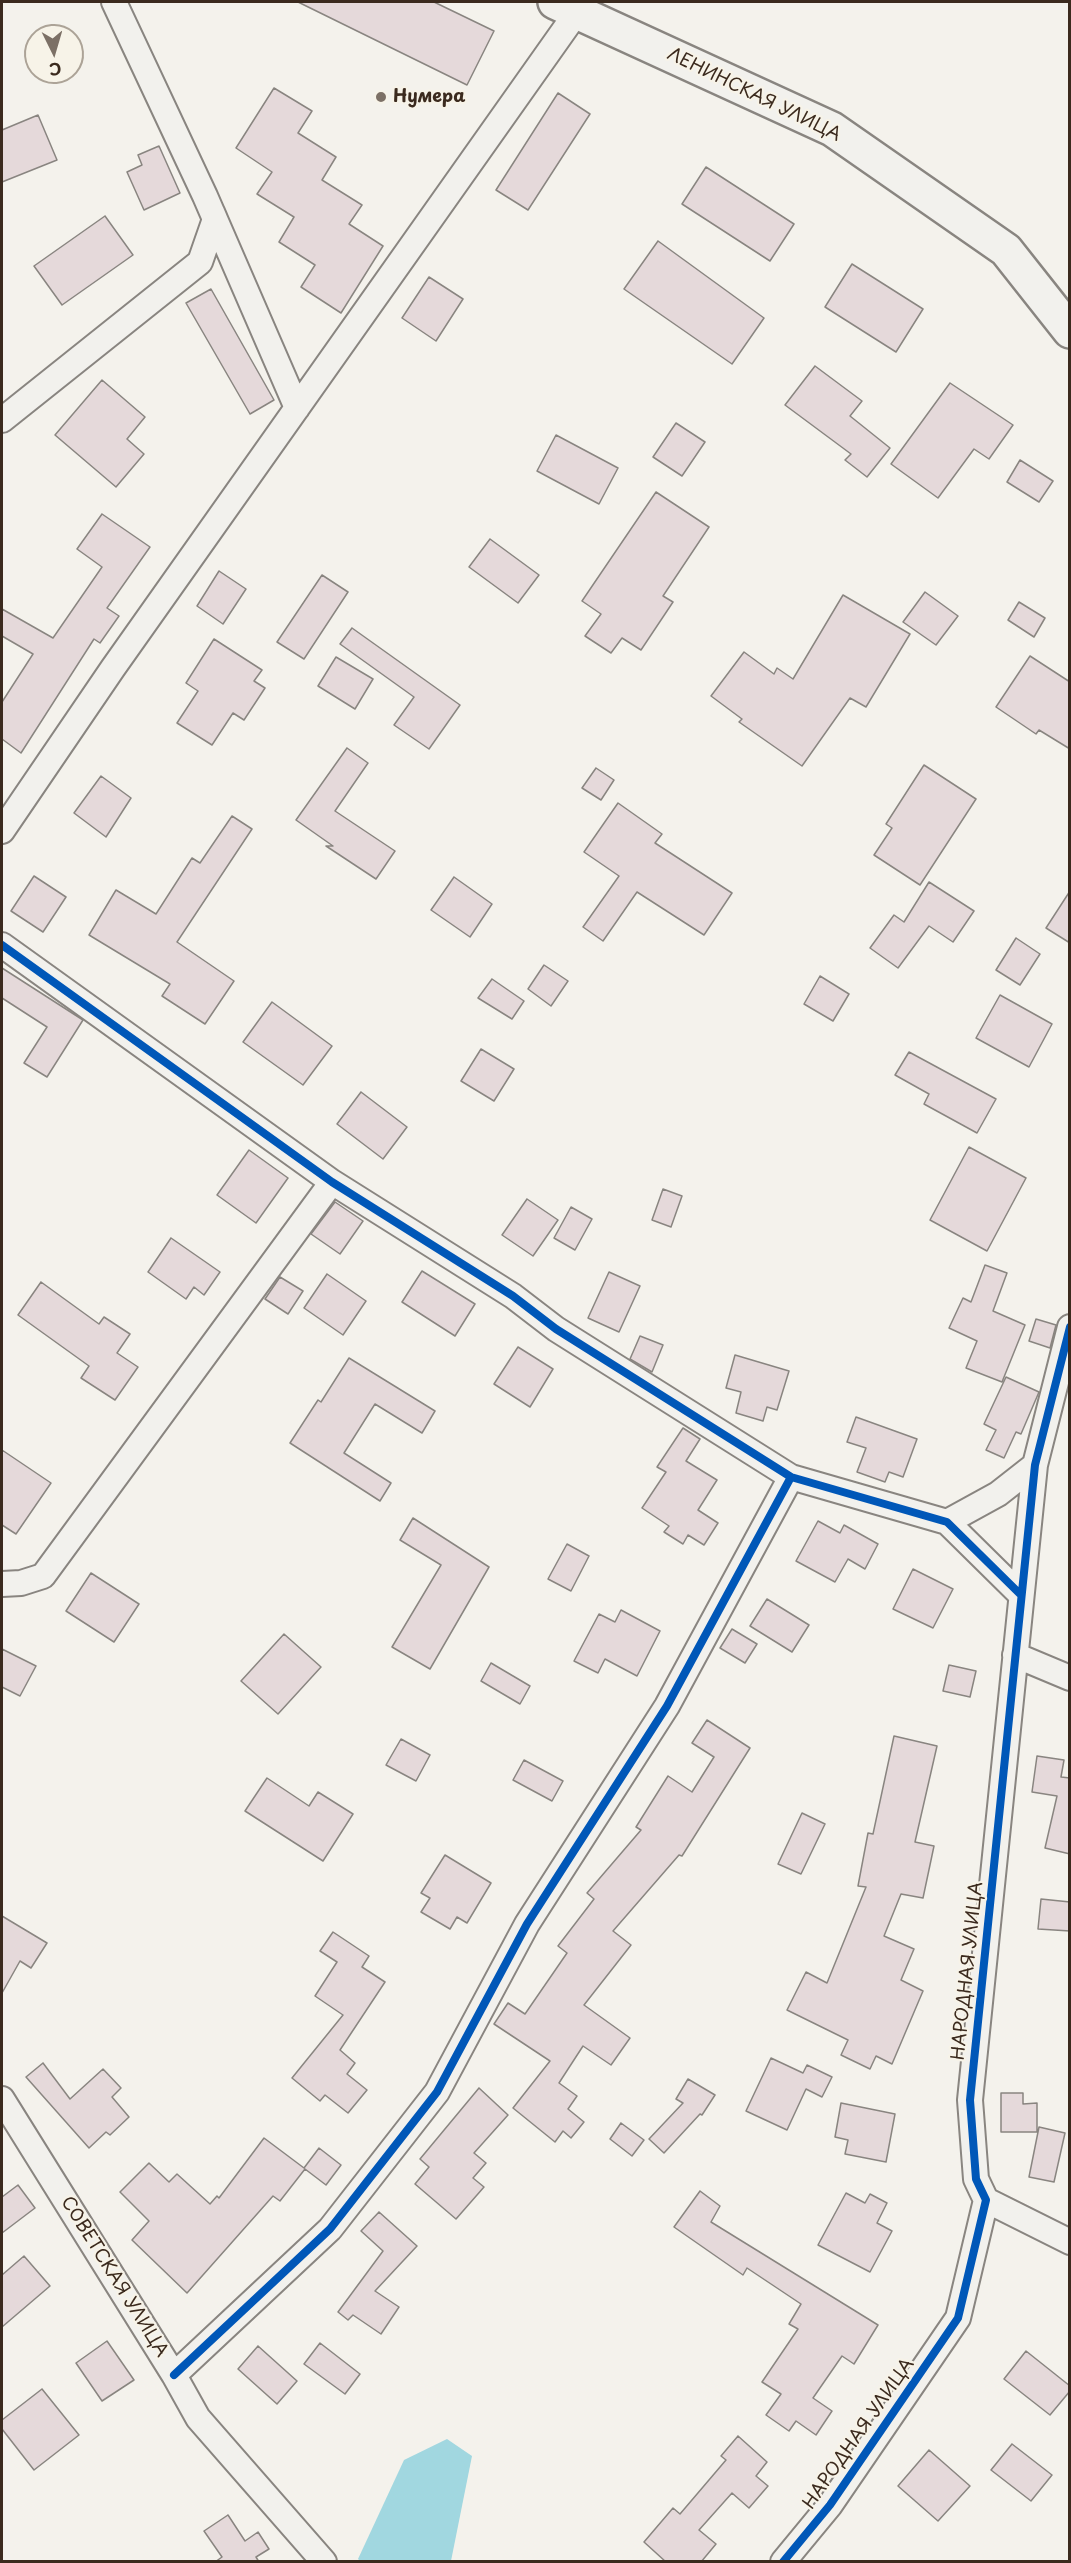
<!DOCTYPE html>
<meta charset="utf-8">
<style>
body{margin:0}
#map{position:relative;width:1071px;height:2563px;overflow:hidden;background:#f4f2ec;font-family:"Playpen Sans",sans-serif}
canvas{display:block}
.frame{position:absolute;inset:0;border:3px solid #3b2a1e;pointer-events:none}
.north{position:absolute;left:24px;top:24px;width:60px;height:60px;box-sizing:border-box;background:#f7f3e8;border:2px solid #aca397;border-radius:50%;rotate:175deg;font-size:16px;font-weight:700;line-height:24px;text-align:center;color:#3b2a1e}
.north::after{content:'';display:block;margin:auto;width:21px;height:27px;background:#7c7066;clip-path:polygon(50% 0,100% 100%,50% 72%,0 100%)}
</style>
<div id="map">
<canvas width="1071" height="2563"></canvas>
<div class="frame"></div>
<div class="north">С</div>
</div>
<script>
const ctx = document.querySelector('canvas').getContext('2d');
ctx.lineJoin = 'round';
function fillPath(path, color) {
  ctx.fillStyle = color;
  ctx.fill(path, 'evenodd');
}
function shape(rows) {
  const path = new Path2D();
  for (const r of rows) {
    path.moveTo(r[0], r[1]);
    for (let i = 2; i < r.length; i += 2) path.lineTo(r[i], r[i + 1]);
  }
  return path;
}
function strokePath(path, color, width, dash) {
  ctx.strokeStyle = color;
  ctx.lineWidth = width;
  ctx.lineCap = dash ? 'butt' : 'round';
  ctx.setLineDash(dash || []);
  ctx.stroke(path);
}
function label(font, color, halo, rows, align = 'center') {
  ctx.font = font + ' "Playpen Sans",sans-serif';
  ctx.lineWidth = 4.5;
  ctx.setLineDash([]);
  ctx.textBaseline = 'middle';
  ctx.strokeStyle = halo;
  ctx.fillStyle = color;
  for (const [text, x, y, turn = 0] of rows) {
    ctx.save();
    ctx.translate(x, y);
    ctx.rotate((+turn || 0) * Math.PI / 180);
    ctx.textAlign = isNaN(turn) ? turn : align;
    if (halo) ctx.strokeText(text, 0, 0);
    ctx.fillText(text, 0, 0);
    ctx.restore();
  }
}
fillPath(shape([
 [447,2439,472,2456,451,2561,360,2561,358,2559,404,2460]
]), '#a1d7e0');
const building = shape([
 [298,2,434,2,494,31,467,85,298,2],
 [274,88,312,111,298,133,336,157,322,180,362,205,349,224,383,246,341,313,301,287,315,265,279,242,294,217,257,194,272,172,236,148,274,88],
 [558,93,590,114,528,210,496,190,558,93],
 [38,115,57,160,2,182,2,130,38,115],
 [159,146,180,193,144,210,127,172,142,165,138,155,159,146],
 [706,167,794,224,770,261,682,204,706,167],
 [105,216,133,255,62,305,34,266,105,216],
 [658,241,764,318,732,364,624,289,658,241],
 [852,264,923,309,896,352,825,307,852,264],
 [429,277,463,299,436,341,402,318,429,277],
 [211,289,274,400,250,414,186,303,211,289],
 [815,366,862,401,850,416,890,448,867,477,845,460,851,454,785,405,815,366],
 [102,380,145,417,127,439,144,454,116,487,55,435,102,380],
 [950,383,1013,425,989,459,974,449,938,498,891,464,950,383],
 [676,423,705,442,682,476,653,457,676,423],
 [556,435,618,468,599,504,537,471,556,435],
 [1020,460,1053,481,1039,502,1007,482,1020,460],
 [656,492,709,527,663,596,673,602,641,650,622,638,611,653,585,636,601,614,582,601,656,492],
 [102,514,150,547,107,608,119,616,100,643,94,639,21,753,2,739,2,702,33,654,2,636,2,609,53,638,102,567,77,549,102,514],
 [490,539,539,575,518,603,469,567,490,539],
 [219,571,246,589,223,624,197,606,219,571],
 [322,575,348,592,304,659,277,642,322,575],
 [925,592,958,616,936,645,903,622,925,592],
 [843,595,910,634,866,707,850,698,802,766,739,722,742,719,711,696,744,652,774,674,777,668,793,679,843,595],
 [1019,602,1045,618,1034,637,1008,620,1019,602],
 [352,628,460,705,429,749,394,725,414,697,340,644,352,628],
 [214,639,262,670,254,681,265,688,244,720,233,713,212,745,177,723,198,691,186,683,214,639],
 [1030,656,1070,682,1070,749,1039,730,1036,734,996,707,1030,656],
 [336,657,373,679,355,709,318,686,336,657],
 [347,748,368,763,335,811,395,851,376,879,326,846,333,846,296,820,347,748],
 [924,765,976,799,920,885,874,855,892,828,886,824,924,765],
 [596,768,614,780,601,800,582,788,596,768],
 [101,776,131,798,106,837,74,813,101,776],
 [618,803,662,834,655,843,732,893,704,935,637,892,603,941,583,927,619,876,584,852,618,803],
 [232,816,252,829,177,942,234,981,205,1024,162,996,170,984,89,935,116,890,156,914,192,858,200,863,232,816],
 [34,876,66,897,43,932,11,911,34,876],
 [454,877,492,904,470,937,431,910,454,877],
 [929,882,974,911,953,942,929,926,898,968,870,948,894,915,904,922,929,882],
 [1070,891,1070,943,1046,928,1070,891],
 [1016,938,1040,954,1020,985,996,970,1016,938],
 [544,965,568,981,551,1006,528,989,544,965],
 [2,968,83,1020,47,1077,24,1063,47,1027,2,998,2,968],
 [820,976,849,994,833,1021,804,1004,820,976],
 [492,979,524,1001,512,1019,478,998,492,979],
 [1000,995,1052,1024,1029,1067,976,1038,1000,995],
 [272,1002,332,1046,303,1085,243,1042,272,1002],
 [481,1049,514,1069,494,1101,461,1081,481,1049],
 [909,1052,996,1099,977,1133,924,1104,929,1094,895,1075,909,1052],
 [361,1092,407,1127,383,1159,337,1124,361,1092],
 [969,1147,1026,1178,987,1251,930,1220,969,1147],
 [249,1150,288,1178,256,1223,217,1195,249,1150],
 [663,1189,682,1196,671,1227,652,1220,663,1189],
 [527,1199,558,1220,533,1256,502,1235,527,1199],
 [335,1202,363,1221,340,1254,311,1234,335,1202],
 [571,1207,592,1219,575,1250,554,1238,571,1207],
 [171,1238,220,1272,204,1295,194,1287,186,1299,148,1272,171,1238],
 [985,1265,1007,1273,993,1311,1025,1325,1002,1382,966,1368,977,1341,949,1328,963,1298,971,1302,985,1265],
 [422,1271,475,1304,455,1336,402,1302,422,1271],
 [609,1272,640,1286,619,1332,588,1318,609,1272],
 [327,1274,366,1301,343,1335,304,1308,327,1274],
 [280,1277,303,1291,288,1314,265,1299,280,1277],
 [41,1282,99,1324,104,1317,130,1334,117,1353,138,1367,115,1400,81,1378,89,1366,18,1315,41,1282],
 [1036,1319,1056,1325,1050,1348,1029,1341,1036,1319],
 [640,1336,663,1345,652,1372,630,1359,640,1336],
 [518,1347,553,1369,530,1407,494,1384,518,1347],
 [735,1355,789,1371,777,1410,767,1407,763,1421,736,1413,741,1392,726,1388,735,1355],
 [349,1358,435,1411,422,1433,375,1404,344,1453,391,1483,380,1501,290,1443,318,1400,321,1402,349,1358],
 [1006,1377,1039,1392,1021,1434,1016,1432,1004,1458,986,1450,996,1430,984,1424,1006,1377],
 [856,1417,917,1439,903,1477,889,1472,885,1482,857,1472,866,1448,847,1442,856,1417],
 [683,1428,700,1439,686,1461,717,1480,698,1510,718,1523,704,1545,688,1535,683,1544,664,1532,669,1526,642,1508,666,1472,657,1467,683,1428],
 [2,1450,51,1483,16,1534,2,1525,2,1450],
 [413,1518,489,1567,430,1669,392,1647,441,1565,400,1540,413,1518],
 [818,1521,840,1533,844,1525,878,1544,865,1569,848,1559,835,1582,796,1561,818,1521],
 [567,1544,589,1556,571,1591,548,1579,567,1544],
 [913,1569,953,1589,933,1628,893,1609,913,1569],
 [91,1573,139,1604,114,1642,66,1611,91,1573],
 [767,1599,809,1625,792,1652,750,1626,767,1599],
 [621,1610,660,1631,637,1676,605,1659,598,1673,574,1661,599,1614,615,1622,621,1610],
 [732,1629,757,1644,745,1663,720,1648,732,1629],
 [284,1634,321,1667,278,1714,241,1681,284,1634],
 [2,1649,36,1666,20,1696,2,1687,2,1649],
 [491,1663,530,1686,520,1704,481,1681,491,1663],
 [949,1665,976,1671,970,1697,943,1691,949,1665],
 [707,1720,750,1748,682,1856,679,1855,613,1931,631,1945,584,2005,630,2038,611,2065,583,2046,559,2083,577,2096,568,2109,584,2122,571,2138,563,2131,555,2142,513,2108,550,2061,494,2024,508,2003,525,2014,567,1953,558,1946,594,1899,587,1893,641,1830,636,1827,668,1776,692,1792,714,1757,692,1743,707,1720],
 [894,1736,937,1746,915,1842,934,1846,923,1898,901,1894,884,1936,914,1949,901,1980,923,1991,892,2064,876,2056,870,2069,841,2055,848,2040,787,2010,806,1972,827,1983,866,1887,858,1886,868,1833,873,1834,894,1736],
 [401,1739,430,1755,416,1781,386,1765,401,1739],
 [1037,1756,1064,1760,1061,1777,1070,1778,1070,1854,1045,1848,1057,1796,1032,1792,1037,1756],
 [524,1760,563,1781,552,1801,513,1780,524,1760],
 [267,1778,309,1806,318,1792,353,1814,323,1861,245,1811,267,1778],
 [802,1813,825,1824,801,1874,778,1864,802,1813],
 [445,1855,491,1883,467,1923,457,1917,450,1929,421,1912,430,1898,421,1893,445,1855],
 [1041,1899,1070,1902,1070,1931,1038,1929,1041,1899],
 [2,1916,47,1943,31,1968,20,1961,2,1993,2,1916],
 [333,1932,369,1956,362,1967,385,1982,340,2050,355,2063,347,2074,367,2090,348,2113,325,2095,320,2101,292,2078,343,2015,315,1996,337,1962,320,1951,333,1932],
 [771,2058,803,2073,807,2065,832,2077,822,2097,806,2089,787,2130,746,2111,771,2058],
 [43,2063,70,2099,103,2069,121,2088,112,2097,129,2117,110,2135,106,2132,89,2148,26,2077,43,2063],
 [688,2079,715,2095,702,2115,700,2114,664,2153,649,2139,683,2103,676,2099,688,2079],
 [479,2088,508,2115,474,2153,486,2163,473,2178,484,2187,456,2219,415,2184,429,2167,420,2159,479,2088],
 [1001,2093,1023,2093,1023,2104,1037,2103,1037,2132,1001,2132,1001,2093],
 [841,2103,895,2114,886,2162,845,2154,848,2140,835,2137,841,2103],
 [621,2123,644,2140,632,2156,610,2139,621,2123],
 [1039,2127,1065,2133,1054,2182,1029,2177,1039,2127],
 [264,2138,304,2168,319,2148,341,2165,326,2185,305,2169,280,2201,273,2196,187,2293,132,2240,149,2221,120,2192,149,2163,169,2182,177,2174,210,2204,217,2196,219,2198,264,2138],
 [18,2185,35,2208,2,2233,2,2197,18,2185],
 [700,2191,720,2206,711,2222,878,2325,854,2364,842,2356,813,2398,832,2411,816,2435,796,2421,789,2431,766,2415,781,2394,762,2382,798,2329,789,2324,801,2304,747,2268,743,2275,674,2227,700,2191],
 [846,2193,865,2203,870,2194,887,2203,877,2223,892,2231,870,2272,818,2245,846,2193],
 [379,2212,417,2246,375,2291,399,2307,381,2334,353,2315,348,2320,338,2312,383,2251,361,2231,379,2212],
 [24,2256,50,2286,2,2327,2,2275,24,2256],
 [107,2341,134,2380,102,2401,76,2363,107,2341],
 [320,2343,360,2374,345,2394,304,2364,320,2343],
 [258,2346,297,2381,277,2404,238,2369,258,2346],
 [1026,2351,1070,2386,1070,2391,1050,2415,1004,2379,1026,2351],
 [42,2389,79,2435,34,2470,2,2429,2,2420,42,2389],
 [738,2436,767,2462,756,2476,768,2486,749,2508,732,2493,699,2530,716,2544,701,2562,666,2562,644,2542,673,2508,680,2514,726,2460,721,2456,738,2436],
 [1012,2444,1052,2475,1031,2501,991,2470,1012,2444],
 [929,2450,970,2486,938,2521,898,2486,929,2450],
 [228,2515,245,2541,258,2532,269,2549,256,2557,259,2562,215,2562,222,2557,204,2531,228,2515]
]);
fillPath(building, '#e5d9da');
strokePath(building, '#898580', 1.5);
const street = shape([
 [114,2,205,196,297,408],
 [2,420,200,262,215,219,212,212],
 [2,831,113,668,577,12],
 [2,945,332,1182,513,1296,556,1329,791,1477,947,1522,1020,1594],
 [947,1522,998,1494,1035,1465],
 [2,1584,21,1583,43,1576,332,1182],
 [1015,1655,1070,1678],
 [2,2099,174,2375,198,2418,324,2562],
 [986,2200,1070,2242],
 [174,2375,330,2229,437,2092,527,1924,667,1706,791,1477],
 [783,2562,830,2505,958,2318,986,2200,976,2179,970,2100,1035,1465,1070,1327]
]);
const secondary = shape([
 [555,2,832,129,1006,250,1070,331]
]);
strokePath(street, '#898580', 28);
strokePath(secondary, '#898580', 38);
strokePath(street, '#f2f1ed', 24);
strokePath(secondary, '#f2f1ed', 33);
strokePath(shape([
 [2,945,332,1182,513,1296,556,1329,791,1477,947,1522,1020,1594],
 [174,2375,330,2229,437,2092,527,1924,667,1706,791,1477],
 [783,2562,830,2505,958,2318,986,2200,976,2179,970,2100,1035,1465,1070,1327]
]), '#0057b8', 8);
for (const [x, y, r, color] of [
 [381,97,6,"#7c7066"]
]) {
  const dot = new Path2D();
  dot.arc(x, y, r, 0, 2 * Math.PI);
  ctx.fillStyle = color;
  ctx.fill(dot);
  strokePath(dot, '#f7f3e8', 2);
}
label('18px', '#3b2a1e', '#f7f3e8', [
 ["ЛЕНИНСКАЯ УЛИЦА",754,95,26],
 ["НАРОДНАЯ УЛИЦА",968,1971,-84],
 ["СОВЕТСКАЯ УЛИЦА",114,2277,58],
 ["НАРОДНАЯ УЛИЦА",859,2434,-55]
]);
label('bold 18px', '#3b2a1e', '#f7f3e8', [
 ["Нумера",393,97]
], 'left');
</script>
